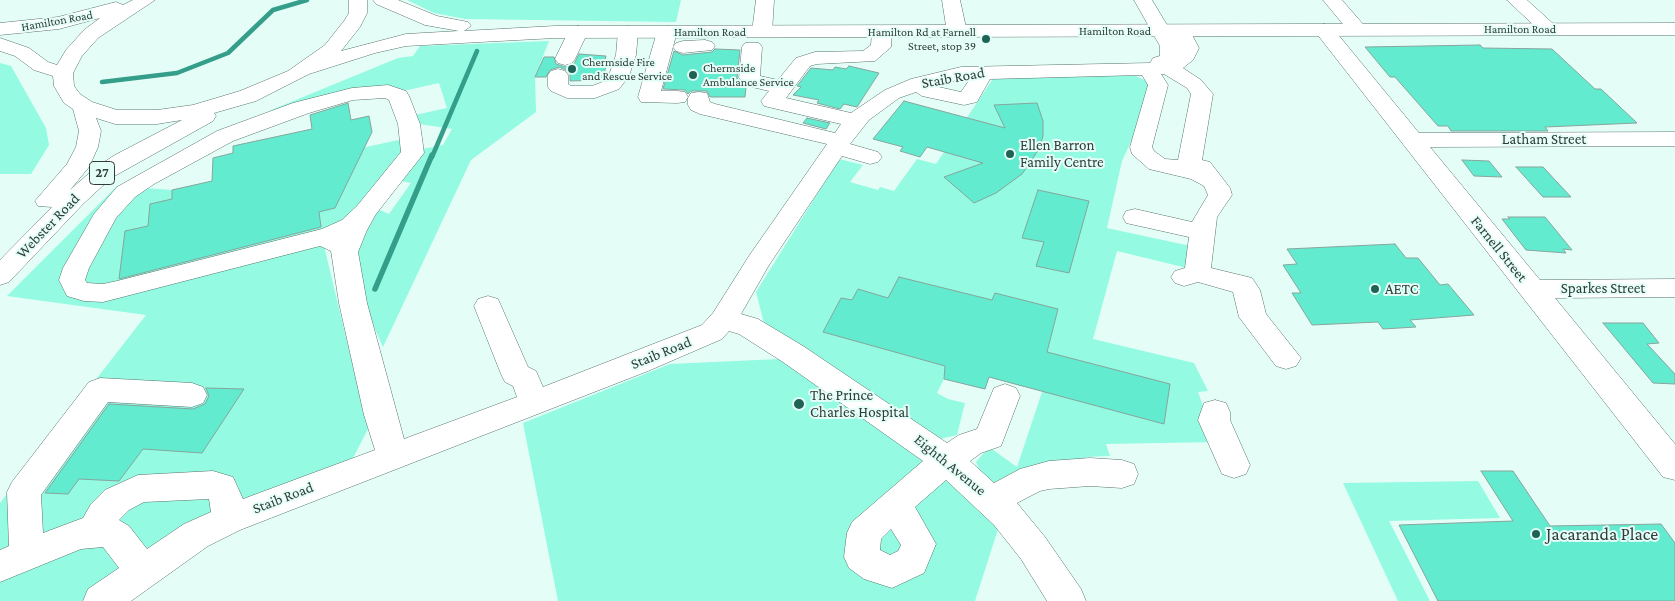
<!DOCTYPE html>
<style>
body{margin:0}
canvas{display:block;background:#e4fef7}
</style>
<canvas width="1675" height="601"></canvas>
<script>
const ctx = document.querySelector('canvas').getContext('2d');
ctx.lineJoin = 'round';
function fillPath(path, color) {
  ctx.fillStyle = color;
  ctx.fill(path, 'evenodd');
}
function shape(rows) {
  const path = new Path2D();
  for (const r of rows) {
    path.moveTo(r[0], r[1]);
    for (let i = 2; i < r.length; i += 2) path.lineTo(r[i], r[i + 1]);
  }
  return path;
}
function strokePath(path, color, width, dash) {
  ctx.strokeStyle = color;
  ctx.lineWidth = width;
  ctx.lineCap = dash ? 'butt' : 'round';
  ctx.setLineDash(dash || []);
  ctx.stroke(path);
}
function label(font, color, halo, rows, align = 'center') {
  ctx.font = font + ' "Crimson Pro",serif';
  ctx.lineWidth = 4;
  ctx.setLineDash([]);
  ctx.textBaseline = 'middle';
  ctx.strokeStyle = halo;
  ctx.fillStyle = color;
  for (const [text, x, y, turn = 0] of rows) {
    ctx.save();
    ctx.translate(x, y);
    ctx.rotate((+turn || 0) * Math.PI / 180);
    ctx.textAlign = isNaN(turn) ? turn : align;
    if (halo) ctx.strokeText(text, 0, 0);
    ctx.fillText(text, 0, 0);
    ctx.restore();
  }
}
fillPath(shape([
 [407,0,681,0,676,22,465,19,434,13],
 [549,41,535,77,536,112,471,160,383,347,364,305,357,246,378,209,389,214,411,183,397,180,422,149,443,145,452,129,420,124,415,115,447,108,439,83,403,91,388,87,269,111,398,58,413,56,420,46],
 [0,63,11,66,46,128,49,145,31,174,0,174],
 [1133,75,1152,83,1153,94,1122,161,1107,228,1195,247,1191,269,1117,251,1093,339,1194,363,1208,391,1198,392,1216,442,1106,444,1110,456,1086,457,1089,469,1003,486,983,478,976,462,989,447,1017,467,1049,371,1030,365,1024,387,989,377,985,389,944,379,937,393,948,399,965,403,957,435,940,439,765,327,756,292,839,159,863,165,850,182,878,190,880,187,894,191,917,159,936,164,994,77],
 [398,140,409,152,324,246,368,429,353,458,192,532,88,601,0,601,0,503,146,315,7,296,117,186,172,190],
 [779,359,947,475,999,526,975,601,558,601,523,423,670,364],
 [1478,481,1500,518,1389,521,1430,601,1398,601,1343,483]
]), '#94fae2');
strokePath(shape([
 [102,82,177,73,228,53,273,10,307,0],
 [432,157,477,51]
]), '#349e8a', 4.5);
strokePath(shape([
 [375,289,432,155]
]), '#349e8a', 5.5);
const building = shape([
 [1480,45,1483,48,1552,49,1595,89,1601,89,1637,123,1545,127,1548,131,1451,131,1448,126,1438,126,1395,77,1390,77,1365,47,1480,45],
 [715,49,740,50,737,78,746,87,745,97,710,97,707,91,691,91,688,94,685,90,663,89,674,51,683,55,712,52,715,49],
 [579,54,606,56,604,63,607,63,602,80,570,81,570,75,566,70,559,67,550,70,546,77,535,77,544,57,554,57,556,64,566,67,574,64,579,54],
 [849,66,879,73,857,107,844,104,840,109,817,103,819,100,793,95,801,87,797,86,811,68,833,70,835,67,846,69,849,66],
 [904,101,1005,128,994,105,1037,103,1043,121,1043,136,1039,149,1022,174,996,193,974,203,944,177,983,163,927,147,920,157,900,151,903,147,873,139,904,101],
 [348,103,351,120,369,116,372,132,335,208,319,212,321,227,119,279,125,231,148,226,150,204,172,199,172,190,212,181,213,158,233,153,233,146,312,129,310,115,348,103],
 [807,118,830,123,826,129,803,123,807,118],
 [1462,160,1489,161,1502,177,1474,176,1462,160],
 [1516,167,1543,167,1571,197,1543,197,1516,167],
 [1038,190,1089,201,1069,273,1036,266,1044,242,1022,238,1038,190],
 [1508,217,1545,217,1572,250,1563,249,1566,253,1526,250,1502,219,1510,219,1508,217],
 [1395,244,1406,258,1418,258,1440,285,1448,284,1474,315,1410,320,1416,327,1383,329,1378,322,1312,325,1292,293,1301,293,1283,265,1297,264,1287,249,1395,244],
 [899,277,992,300,995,293,1058,309,1047,352,1170,384,1164,424,989,377,985,389,944,379,945,366,823,332,841,298,852,300,858,289,888,298,899,277],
 [1603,323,1643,323,1659,343,1647,344,1675,374,1675,384,1653,383,1603,323],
 [206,388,244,389,202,453,143,449,119,481,79,479,68,494,45,493,109,404,193,409,205,404,209,396,206,388],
 [1481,471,1513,471,1550,526,1661,524,1675,543,1675,601,1438,601,1399,525,1513,521,1481,471]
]);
fillPath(building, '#63ebcf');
strokePath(building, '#87a59d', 1);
const minor = shape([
 [756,0,774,0,772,32,769,36,755,36,752,32,756,0],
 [942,0,960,0,967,32,964,36,950,36,947,32,942,0],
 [1134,0,1152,0,1173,35,1171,31,1174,27,1188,27,1199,48,1193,60,1183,68,1201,80,1213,94,1202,160,1210,162,1230,188,1232,195,1217,217,1211,268,1252,278,1260,290,1266,314,1301,358,1296,366,1286,369,1276,366,1239,317,1233,292,1198,282,1184,286,1175,283,1171,277,1175,271,1185,268,1189,237,1126,223,1123,217,1126,211,1135,209,1192,222,1208,195,1204,186,1191,179,1149,169,1132,154,1130,147,1148,85,1142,75,990,79,977,102,964,105,922,96,916,92,899,98,869,120,850,144,878,152,882,157,878,162,870,164,842,156,769,265,741,314,758,319,803,346,947,443,959,435,977,429,994,388,1005,384,1016,388,1020,396,1001,446,981,453,970,461,994,483,1020,469,1049,461,1090,458,1122,460,1134,464,1138,474,1134,484,1122,488,1090,486,1049,489,1040,491,1017,503,1045,537,1081,589,1086,601,1047,601,1021,559,994,525,946,480,915,507,936,544,924,573,892,588,864,579,849,568,844,557,847,533,852,522,923,461,783,362,739,334,729,331,722,339,648,371,240,530,208,546,131,601,83,601,88,589,119,568,103,547,81,549,0,582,0,550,9,546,7,492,12,482,89,382,100,378,192,383,203,387,207,395,203,403,192,407,108,402,41,495,43,533,83,518,91,504,105,490,138,475,213,471,233,477,243,499,375,450,364,415,339,303,331,251,320,246,103,302,84,301,67,296,59,280,63,268,94,214,117,187,217,131,293,103,352,88,388,85,406,91,409,96,420,124,424,153,376,214,367,230,358,252,367,303,404,439,517,397,513,386,505,382,501,374,474,306,478,299,488,296,498,299,528,367,536,371,543,387,702,325,713,313,749,256,827,144,700,114,691,110,688,105,688,98,691,93,699,92,707,93,710,102,715,104,835,133,841,124,764,106,761,101,769,91,748,86,739,78,742,47,745,43,759,43,762,47,760,76,778,80,796,58,815,52,863,51,871,45,872,32,875,28,889,28,892,32,891,47,875,61,817,64,810,66,786,98,851,113,885,90,911,79,961,67,1150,63,1153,58,1160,56,1160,46,1134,0],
 [1161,74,1164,74,1187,88,1191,94,1178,160,1165,159,1154,151,1152,147,1168,85,1161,74],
 [961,79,970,79,961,92,934,86,961,79],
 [385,98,389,100,398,124,401,152,357,206,342,220,322,229,117,281,103,284,87,283,85,280,89,268,116,218,135,197,154,184,233,141,309,113,353,100,385,98],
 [209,499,211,512,184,524,147,549,129,526,119,520,129,510,144,502,209,499],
 [891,529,901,545,898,551,890,555,880,550,881,539,891,529],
 [1323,0,1342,0,1368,30,1365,34,1351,34,1323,0],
 [1507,0,1527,0,1559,29,1556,33,1549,35,1542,33,1507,0],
 [1324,24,1331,26,1419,133,1675,132,1675,146,1430,147,1540,280,1675,279,1675,297,1555,298,1675,444,1675,480,1663,477,1317,34,1314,30,1317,26,1324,24],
 [578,26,585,28,588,32,575,59,572,63,565,65,558,63,555,59,568,32,571,28,578,26],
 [628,26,635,28,638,32,636,55,629,76,619,89,595,98,567,98,551,91,548,87,548,75,551,71,558,69,565,71,568,75,568,84,571,86,592,86,605,81,609,75,616,55,618,32,621,28,628,26],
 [667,26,674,28,677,32,661,91,677,91,685,92,688,97,685,102,677,103,641,102,638,97,657,32,660,28,667,26],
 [705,40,712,42,715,46,712,50,683,53,676,51,673,47,676,43,683,41,705,40],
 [1215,400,1226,403,1230,412,1230,420,1250,465,1246,474,1234,478,1222,474,1198,420,1204,403,1215,400]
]);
const major = shape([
 [133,0,155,0,98,38,82,56,73,73,74,86,80,94,92,102,117,110,157,110,193,105,240,91,288,71,325,45,344,21,349,13,349,0,367,0,367,13,360,27,341,51,406,34,459,31,425,25,376,4,373,0,398,0,437,16,468,22,471,26,464,31,555,26,1675,23,1675,35,555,38,406,46,375,53,309,74,256,101,214,113,216,116,213,121,111,178,83,204,9,282,0,285,0,260,52,207,38,206,35,201,67,164,76,147,79,131,73,109,64,103,54,86,53,76,34,70,15,56,0,51,0,38,29,48,48,62,57,65,66,50,84,30,100,18,59,29,0,35,0,23,58,17,116,2,123,5,133,0],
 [96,118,115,124,157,124,182,120,115,155,95,168,70,190,89,167,98,147,101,131,96,118]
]);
strokePath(minor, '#58746d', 1);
strokePath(major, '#58746d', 1);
fillPath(minor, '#fff');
fillPath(major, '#fff');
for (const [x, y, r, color] of [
 [986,39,5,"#1e6356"],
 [572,69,5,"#1e6356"],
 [693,75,5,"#1e6356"],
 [1010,154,5,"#1e6356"],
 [1375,289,5,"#1e6356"],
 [799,404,6,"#1e6356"],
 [1536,534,5,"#1e6356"]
]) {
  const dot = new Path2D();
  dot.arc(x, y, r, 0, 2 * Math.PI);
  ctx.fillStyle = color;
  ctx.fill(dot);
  strokePath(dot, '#e4fef7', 2);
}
label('12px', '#303c39', '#e4fef7', [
 ["Hamilton Road",57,21,-10],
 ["Hamilton Road",1520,29],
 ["Hamilton Road",1115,31],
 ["Hamilton Road",710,32]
]);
label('12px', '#303c39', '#e4fef7', [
 ["Hamilton Rd at Farnell",976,32,"right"],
 ["Street, stop 39",976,46,"right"],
 ["Chermside Fire",582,62],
 ["and Rescue Service",582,76],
 ["Chermside",703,68],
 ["Ambulance Service",703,82]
], 'left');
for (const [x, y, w] of [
 [102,173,25]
]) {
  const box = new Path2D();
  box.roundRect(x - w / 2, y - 11.5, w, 23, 4);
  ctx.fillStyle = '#e4fef7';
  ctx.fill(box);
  strokePath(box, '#303c39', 1);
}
label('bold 14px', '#303c39', null, [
 ["27",102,173]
]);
label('15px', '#303c39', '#e4fef7', [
 ["Staib Road",953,78,-10],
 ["Latham Street",1544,139],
 ["Webster Road",48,226,-46],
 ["Farnell Street",1499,249,51],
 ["Sparkes Street",1603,288],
 ["Staib Road",661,353,-22],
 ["Eighth Avenue",950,465,39],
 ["Staib Road",283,498,-21]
]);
label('15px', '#303c39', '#e4fef7', [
 ["Ellen Barron",1020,145],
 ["Family Centre",1020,162],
 ["AETC",1385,289],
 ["The Prince",810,395],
 ["Charles Hospital",810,412]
], 'left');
label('18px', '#303c39', '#e4fef7', [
 ["Jacaranda Place",1546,534]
], 'left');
</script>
